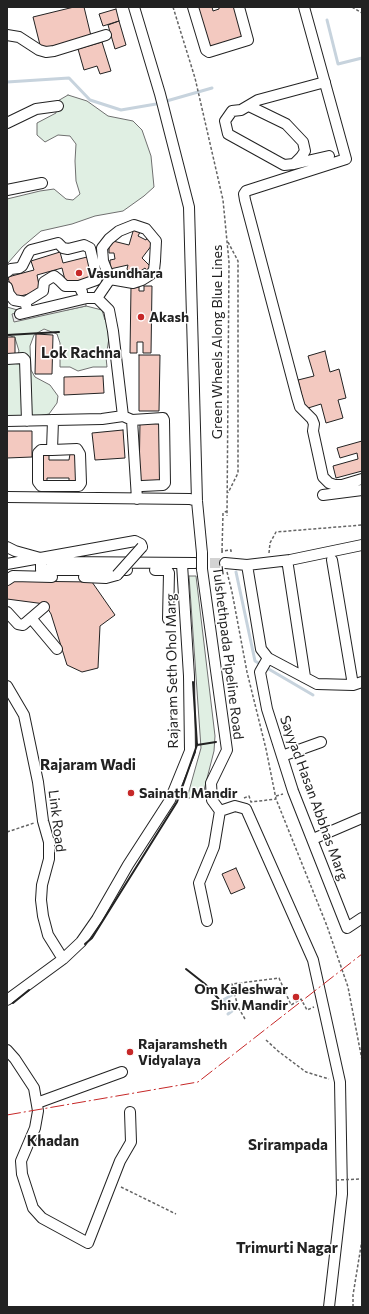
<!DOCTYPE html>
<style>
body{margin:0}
#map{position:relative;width:369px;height:1314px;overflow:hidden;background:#fff;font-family:Commissioner,sans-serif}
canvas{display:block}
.frame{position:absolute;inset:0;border:8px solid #222;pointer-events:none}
</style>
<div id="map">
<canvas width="369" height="1314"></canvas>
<div class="frame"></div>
</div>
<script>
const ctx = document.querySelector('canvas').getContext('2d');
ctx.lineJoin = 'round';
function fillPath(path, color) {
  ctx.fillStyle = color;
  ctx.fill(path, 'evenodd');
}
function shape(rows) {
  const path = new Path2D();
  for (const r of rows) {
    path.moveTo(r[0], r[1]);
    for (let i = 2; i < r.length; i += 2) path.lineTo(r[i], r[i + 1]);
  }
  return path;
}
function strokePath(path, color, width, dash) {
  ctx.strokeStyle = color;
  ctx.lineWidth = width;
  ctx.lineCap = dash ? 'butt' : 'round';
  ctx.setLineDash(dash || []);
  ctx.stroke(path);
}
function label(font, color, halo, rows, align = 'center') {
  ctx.font = font + ' Commissioner,sans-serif';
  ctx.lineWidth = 3;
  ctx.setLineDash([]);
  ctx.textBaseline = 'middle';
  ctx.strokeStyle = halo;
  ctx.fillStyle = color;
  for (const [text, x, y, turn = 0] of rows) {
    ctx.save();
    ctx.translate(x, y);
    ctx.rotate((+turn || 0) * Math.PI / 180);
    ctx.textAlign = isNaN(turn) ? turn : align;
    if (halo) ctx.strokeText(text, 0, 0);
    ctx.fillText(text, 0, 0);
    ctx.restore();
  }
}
const green = shape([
 [68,95,87,101,108,116,133,121,142,130,151,156,154,187,144,196,123,211,95,216,72,224,41,231,22,247,8,263,7,270,7,199,40,191,54,189,66,199,73,200,80,194,76,181,75,161,76,144,70,136,58,135,45,142,37,135,37,123,56,113,56,102,68,95],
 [86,306,102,310,105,320,109,324,109,338,106,357,107,367,93,367,78,371,70,367,60,367,60,343,57,334,44,329,34,335,30,346,31,370,35,377,50,385,58,396,57,403,49,414,33,417,7,418,7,364,14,363,19,351,15,338,7,334,7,307,21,311,67,310,86,306],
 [189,576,196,576,215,736,214,751,202,798,187,798,201,748,189,576]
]);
fillPath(green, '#e0efe3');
strokePath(green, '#6f6f6f', 1);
const parking = shape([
 [85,297,86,306,14,322,12,314,85,297]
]);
fillPath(parking, '#ededed');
strokePath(parking, '#6f6f6f', 1);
strokePath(shape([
 [327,20,338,64,362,58],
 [7,82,69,78,90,100,121,110,156,104,212,88],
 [236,572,255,661,313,695],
 [228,1014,232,1011,223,1000,232,995]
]), '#c7d3dd', 3);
const building = shape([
 [74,7,84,7,91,36,41,49,33,17,74,7],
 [198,7,212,7,213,11,219,9,219,7,235,7,244,39,210,49,198,7],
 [116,9,119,21,103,26,99,14,116,9],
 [119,21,126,45,115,49,108,25,119,21],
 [102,42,111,71,100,74,97,66,84,70,78,49,102,42],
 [134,228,140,232,138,236,146,240,148,236,155,241,142,258,152,268,148,272,145,268,136,274,139,278,134,281,127,269,128,265,110,269,110,260,115,259,114,253,109,253,109,240,129,245,134,228],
 [60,252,63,263,91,256,96,276,66,284,62,268,37,275,40,291,13,298,8,277,34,270,31,261,60,252],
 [144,286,152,286,151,353,143,353,143,342,137,342,137,353,130,353,131,287,139,287,139,291,144,291,144,286],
 [36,334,53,335,52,374,35,374,36,334],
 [7,337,15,337,15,356,7,356,7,337],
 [325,351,330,372,339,369,346,398,338,400,343,418,326,423,321,404,305,409,298,380,314,376,308,356,325,351],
 [139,355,160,355,159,411,139,411,139,355],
 [103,376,104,393,64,395,64,377,103,376],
 [140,423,162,424,161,481,139,481,140,423],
 [123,430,125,458,95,460,92,433,123,430],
 [7,431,32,431,32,457,7,458,7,431],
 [362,441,362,471,336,478,333,466,358,459,357,453,340,458,337,448,362,441],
 [41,454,49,454,49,460,69,460,70,454,77,454,77,483,69,483,69,478,47,478,47,483,41,483,41,454],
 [13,581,92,582,115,615,100,626,98,668,82,672,67,665,51,614,45,604,7,599,7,586,13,581],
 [236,868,245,888,231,894,222,874,236,868]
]);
fillPath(building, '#f3c9c0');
strokePath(building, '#222', 1);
strokePath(shape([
 [195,563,225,563]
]), '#d3d3d3', 10, [10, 5]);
const minor = shape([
 [134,7,160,94,189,207,197,501,202,553],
 [193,7,206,50,209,52,248,40,239,7],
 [304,7,346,159,246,191,244,194,245,200,297,397,300,407,312,419,314,424,313,431,323,477,329,483,335,485,342,485,362,479],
 [7,35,19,37,39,50,46,52,54,51,106,35],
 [249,106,286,124,303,142,305,151,301,157,294,164,284,165,228,134,225,121,232,111,241,110,258,100,325,82],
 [7,123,36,109,58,106],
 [294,164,329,156],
 [7,190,42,183],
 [7,272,11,269,19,268,22,266,29,252,31,250,58,243,63,248,68,249,84,245,90,248,97,278,96,280,79,286],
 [7,287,9,294,14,300,25,302],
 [97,298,110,279,103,261,102,248,109,239,119,231,134,225,146,229,156,241,155,261,154,270,150,275,142,280,133,283,110,279],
 [28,312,25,302,43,291,44,282,52,277,54,276,59,280,65,286,79,286,82,292],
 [20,314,87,298,97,298,109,310,113,331,123,416],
 [7,359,23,358,25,360,27,421],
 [132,420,163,418,164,420,165,483,163,485,142,486],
 [7,421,102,419,123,416,132,420,137,499],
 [52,450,77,449,80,454,81,483,79,486,41,486,38,482,38,453,41,450,52,450,53,420],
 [323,495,362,490],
 [7,497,190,499,197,501],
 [7,547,15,551,51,561,60,562,195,563],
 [41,558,41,570,127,570],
 [332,560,353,685],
 [225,563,247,565,290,560,362,545],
 [7,564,135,541,141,544,142,547],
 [247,565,261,649,268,658,317,684,353,685,362,682],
 [288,566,305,677],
 [202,569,227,750,211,783,212,800,220,811,235,806,246,809,313,960,340,1082,342,1194,329,1307],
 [155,570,167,570,169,573,168,619],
 [84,577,106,578,117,575],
 [7,580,13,576,52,577],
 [7,612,18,624,23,625,44,607],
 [31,618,57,649],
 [268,658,260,672,267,709,293,791,347,928,362,918],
 [7,686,24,715,38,782,43,821,49,842,49,859,42,885,41,900,43,916,48,935,63,959],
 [282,756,321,742],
 [313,839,362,818],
 [207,921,199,883,214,847,220,811],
 [7,1000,63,959,81,942,97,919,128,865,170,800,190,751,189,676,182,564],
 [7,1050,15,1059,34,1088,38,1111,35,1128,21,1161,22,1174,33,1208,42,1218,88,1243,120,1161,131,1142,130,1112],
 [37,1103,122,1072]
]);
strokePath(minor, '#222', 12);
strokePath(shape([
 [173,7,195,78,223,200,229,262,227,516],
 [352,7,362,13],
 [228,242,238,261,238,473,228,493],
 [222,551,223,513,227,511],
 [222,553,222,551,231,550,231,554],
 [269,553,270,543,276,532,362,525],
 [227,572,232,592,247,672,266,749,276,799,327,926,348,987,362,1060],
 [276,796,283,794],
 [244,798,249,796,251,802,276,799],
 [7,832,34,823],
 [245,1019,238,1007,232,984,279,978,291,1005,301,999,307,1010,314,1007],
 [266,1040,278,1051,306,1072,329,1079],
 [121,1187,176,1214],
 [353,1307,353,1295,362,1240]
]), '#646464', 1.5, [3, 2]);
strokePath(minor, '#fff', 10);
const minorBridge = shape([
 [202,569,202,553],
 [117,575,142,547]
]);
strokePath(minorBridge, '#222', 12, []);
strokePath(shape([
 [336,1180,362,1179]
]), '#646464', 1.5, [3, 2]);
strokePath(minorBridge, '#fff', 10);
strokePath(shape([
 [7,335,59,332],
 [197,745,216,742],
 [85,944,92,938,177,802,197,745,193,682],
 [186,969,205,984,228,1009],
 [13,1003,29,990]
]), '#222', 2);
strokePath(shape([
 [7,1115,198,1082,362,954]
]), '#c62828', 1, [14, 3, 2, 3]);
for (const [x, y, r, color] of [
 [79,273,4,"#c62828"],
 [141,317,4,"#c62828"],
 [131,793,4,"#c62828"],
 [296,997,4,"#c62828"],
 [130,1052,4,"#c62828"]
]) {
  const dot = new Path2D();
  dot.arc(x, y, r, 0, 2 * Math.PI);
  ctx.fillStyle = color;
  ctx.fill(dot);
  strokePath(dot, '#fff', 1.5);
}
label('bold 14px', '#222', '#fff', [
 ["Vasundhara",87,273],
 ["Akash",149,317],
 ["Sainath Mandir",139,793],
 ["Om Kaleshwar",288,989,"right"],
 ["Shiv Mandir",288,1005,"right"],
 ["Rajaramsheth",138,1044],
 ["Vidyalaya",138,1060]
], 'left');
label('14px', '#222', '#fff', [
 ["Green Wheels Along Blue Lines",217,342,-90],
 ["Tulshethpada Pipeline Road",228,653,83],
 ["Rajaram Seth Ohol Marg",172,671,-91],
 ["Sayyad Hasan Abbhas Marg",314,798,70],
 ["Link Road",57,821,83]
]);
label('bold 15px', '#222', '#fff', [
 ["Lok Rachna",81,353],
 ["Rajaram Wadi",88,765],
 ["Khadan",53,1141],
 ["Srirampada",288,1145],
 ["Trimurti Nagar",287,1248]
]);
</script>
